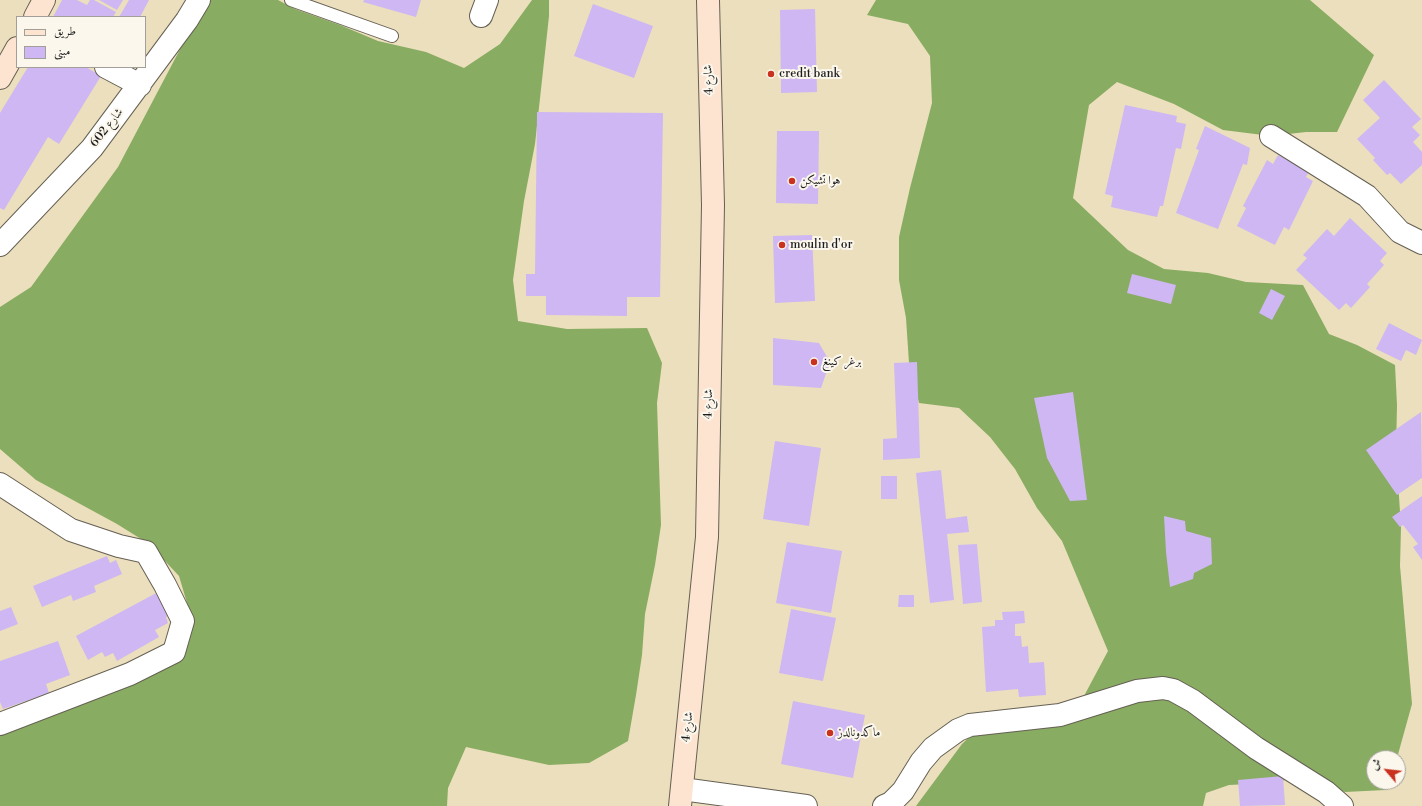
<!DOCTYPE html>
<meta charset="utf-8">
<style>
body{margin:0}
#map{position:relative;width:1422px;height:806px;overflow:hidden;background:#ecdfbd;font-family:"Libre Bodoni",Amiri,serif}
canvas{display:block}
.legend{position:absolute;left:16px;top:16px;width:130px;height:52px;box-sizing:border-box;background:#fbf7ec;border:1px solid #a29f99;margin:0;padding:5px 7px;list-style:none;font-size:12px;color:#1c1c1c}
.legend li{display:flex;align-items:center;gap:8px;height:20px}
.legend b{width:20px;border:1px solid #a29f99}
.north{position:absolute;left:1366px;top:750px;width:40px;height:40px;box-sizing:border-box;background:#fbf7ec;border:1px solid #a29f99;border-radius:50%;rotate:298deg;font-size:11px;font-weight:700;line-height:16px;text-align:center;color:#1c1c1c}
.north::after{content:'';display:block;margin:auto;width:14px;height:18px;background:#c8321e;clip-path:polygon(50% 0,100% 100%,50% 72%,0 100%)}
</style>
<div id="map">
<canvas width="1422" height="806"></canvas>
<ul class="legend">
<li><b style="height:5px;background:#fde4d1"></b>طريق</li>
<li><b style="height:11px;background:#ceb7f2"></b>مبنى</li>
</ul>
<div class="north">ش</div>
</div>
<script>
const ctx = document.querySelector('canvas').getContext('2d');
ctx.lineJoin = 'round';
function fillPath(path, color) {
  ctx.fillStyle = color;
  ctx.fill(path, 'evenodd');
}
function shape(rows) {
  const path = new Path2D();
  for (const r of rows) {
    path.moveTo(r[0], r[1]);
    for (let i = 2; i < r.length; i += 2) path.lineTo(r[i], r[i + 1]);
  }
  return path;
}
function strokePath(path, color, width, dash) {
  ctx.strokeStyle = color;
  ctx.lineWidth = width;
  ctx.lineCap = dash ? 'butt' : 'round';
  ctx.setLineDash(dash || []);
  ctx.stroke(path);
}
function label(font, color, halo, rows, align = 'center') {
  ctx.font = font + ' "Libre Bodoni",Amiri,serif';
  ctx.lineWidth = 4;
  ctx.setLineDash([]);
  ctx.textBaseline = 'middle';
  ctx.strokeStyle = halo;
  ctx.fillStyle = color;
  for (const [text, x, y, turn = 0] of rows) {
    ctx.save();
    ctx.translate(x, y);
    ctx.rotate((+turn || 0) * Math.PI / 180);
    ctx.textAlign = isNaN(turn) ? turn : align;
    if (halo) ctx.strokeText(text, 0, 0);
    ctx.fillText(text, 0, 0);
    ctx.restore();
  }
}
fillPath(shape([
 [206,0,278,0,295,9,340,25,378,41,426,52,464,68,500,44,532,0,549,0,549,16,535,144,524,201,513,280,518,321,567,329,647,328,662,363,657,403,661,525,655,565,645,614,642,655,636,695,628,741,589,763,549,765,466,747,448,788,447,806,0,806,0,721,180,654,190,613,179,576,149,544,117,524,36,480,0,449,0,307,31,287,118,167],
 [876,0,1310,0,1374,55,1337,132,1306,132,1271,136,1223,130,1174,104,1117,82,1089,105,1073,198,1128,250,1164,269,1208,273,1246,282,1303,285,1329,334,1357,345,1395,365,1397,405,1396,451,1401,527,1400,566,1412,704,1397,758,1374,758,1374,782,1388,782,1385,790,1345,792,1308,776,1269,783,1229,785,1206,793,1203,806,916,806,962,744,993,714,1042,717,1084,696,1108,651,1062,541,1037,508,1015,469,990,437,959,408,919,403,909,363,906,318,899,280,899,237,910,188,932,103,930,56,908,24,867,15]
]), '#88ac61');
fillPath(shape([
 [62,0,77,0,87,5,90,0,94,0,116,12,113,17,53,17],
 [99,0,123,0,117,10],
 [129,0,149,0,140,17,119,17],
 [364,0,421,0,416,17,363,2],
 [593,4,653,26,634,78,574,56],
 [815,9,817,92,781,93,780,10],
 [28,67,86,67,101,76,59,144,48,137,4,210,0,208,0,113],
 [1384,80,1421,119,1412,127,1420,135,1413,142,1422,152,1422,165,1401,184,1390,173,1387,175,1373,160,1375,158,1357,139,1380,118,1363,100],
 [1125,105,1177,116,1176,122,1186,124,1181,149,1176,148,1163,206,1160,206,1157,217,1111,207,1113,196,1105,194],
 [537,112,663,113,660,297,627,297,627,316,546,315,546,296,526,296,526,274,535,274],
 [1205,126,1250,148,1247,165,1243,164,1218,229,1176,213,1199,150,1196,149],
 [777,131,819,131,818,204,776,203],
 [1278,155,1309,171,1306,177,1313,181,1289,230,1284,227,1275,245,1237,226,1246,208,1243,206,1267,160,1273,164],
 [1350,218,1387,253,1380,261,1384,265,1367,284,1370,287,1351,308,1346,303,1339,310,1296,270,1307,258,1303,255,1327,229,1334,236],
 [812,235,815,301,775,303,773,236],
 [1132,274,1176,285,1171,304,1127,293],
 [1271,289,1285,296,1272,320,1259,313],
 [1389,323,1422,340,1416,355,1406,350,1401,361,1376,349],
 [773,338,819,343,830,362,821,388,773,385],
 [917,362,920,458,883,460,883,439,897,438,894,363],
 [1073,392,1087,500,1070,501,1047,458,1034,398],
 [1421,412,1422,478,1397,495,1366,450],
 [775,441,821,448,809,526,763,519],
 [941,470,946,519,967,516,969,532,947,534,954,600,930,603,916,473],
 [881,476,897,476,897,499,881,499],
 [1422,496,1422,560,1413,547,1418,544,1403,525,1400,527,1392,517],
 [1164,516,1185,521,1186,531,1211,538,1212,564,1194,573,1193,579,1170,587,1166,552],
 [787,542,842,551,831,613,776,603],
 [977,544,982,602,963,604,958,545],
 [107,556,110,563,116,560,122,574,94,586,96,592,73,601,71,595,42,607,33,586],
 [160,591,172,614,166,617,168,623,155,630,159,637,117,661,113,653,105,657,102,652,88,660,76,636],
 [899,595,914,595,914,607,898,607],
 [11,607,18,624,0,631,0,611],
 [791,609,836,618,823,681,779,673],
 [1024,611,1025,623,1015,624,1015,636,1021,636,1022,647,1028,646,1029,663,1044,662,1046,695,1019,697,1018,689,986,692,982,627,995,626,995,620,1003,620,1002,612],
 [58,641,70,675,46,684,49,693,3,709,0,702,0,661],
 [793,701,865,715,853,778,781,764],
 [1283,776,1285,805,1240,806,1238,780]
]), '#ceb7f2');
const lane = shape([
 [291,0,392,36]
]);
const street = shape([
 [481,16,487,0],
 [106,67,140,85],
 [1271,136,1367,196,1400,232,1422,243],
 [0,245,92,148,187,20,199,0],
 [0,484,71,530,119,546,146,552,165,585,183,621,174,652,130,674,0,724],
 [682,789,806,806],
 [884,806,891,803,903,791,921,762,933,748,958,730,970,725,1060,715,1137,691,1163,688,1173,690,1193,701,1256,748,1326,792,1342,806]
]);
const secondary = shape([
 [35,17,44,0],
 [0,78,17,48],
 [680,806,707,537,713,205,708,0]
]);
strokePath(lane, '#656054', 14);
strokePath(street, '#656054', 24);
strokePath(secondary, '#656054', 24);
strokePath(lane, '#fff', 12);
strokePath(street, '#fff', 22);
strokePath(secondary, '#fde4d1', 22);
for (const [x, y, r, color] of [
 [771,74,4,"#c8321e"],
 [792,181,4,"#c8321e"],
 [782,245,4,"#c8321e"],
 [814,362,4,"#c8321e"],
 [830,733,4,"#c8321e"]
]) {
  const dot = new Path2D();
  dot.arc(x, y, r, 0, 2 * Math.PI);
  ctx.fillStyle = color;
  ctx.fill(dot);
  strokePath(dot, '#fbf7ec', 1.5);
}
label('12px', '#1c1c1c', '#fbf7ec', [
 ["credit bank",779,74],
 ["هوا تشيكن",800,181],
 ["moulin d'or",790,245],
 ["برغر كينغ",822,362],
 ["ماكدونالدز",838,733]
], 'left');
label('12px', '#1c1c1c', '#fbf7ec', [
 ["شارع 4",709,80,-92],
 ["شارع 602",107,128,-52],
 ["شارع 4",709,404,-89],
 ["شارع 4",688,727,-84]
]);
</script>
